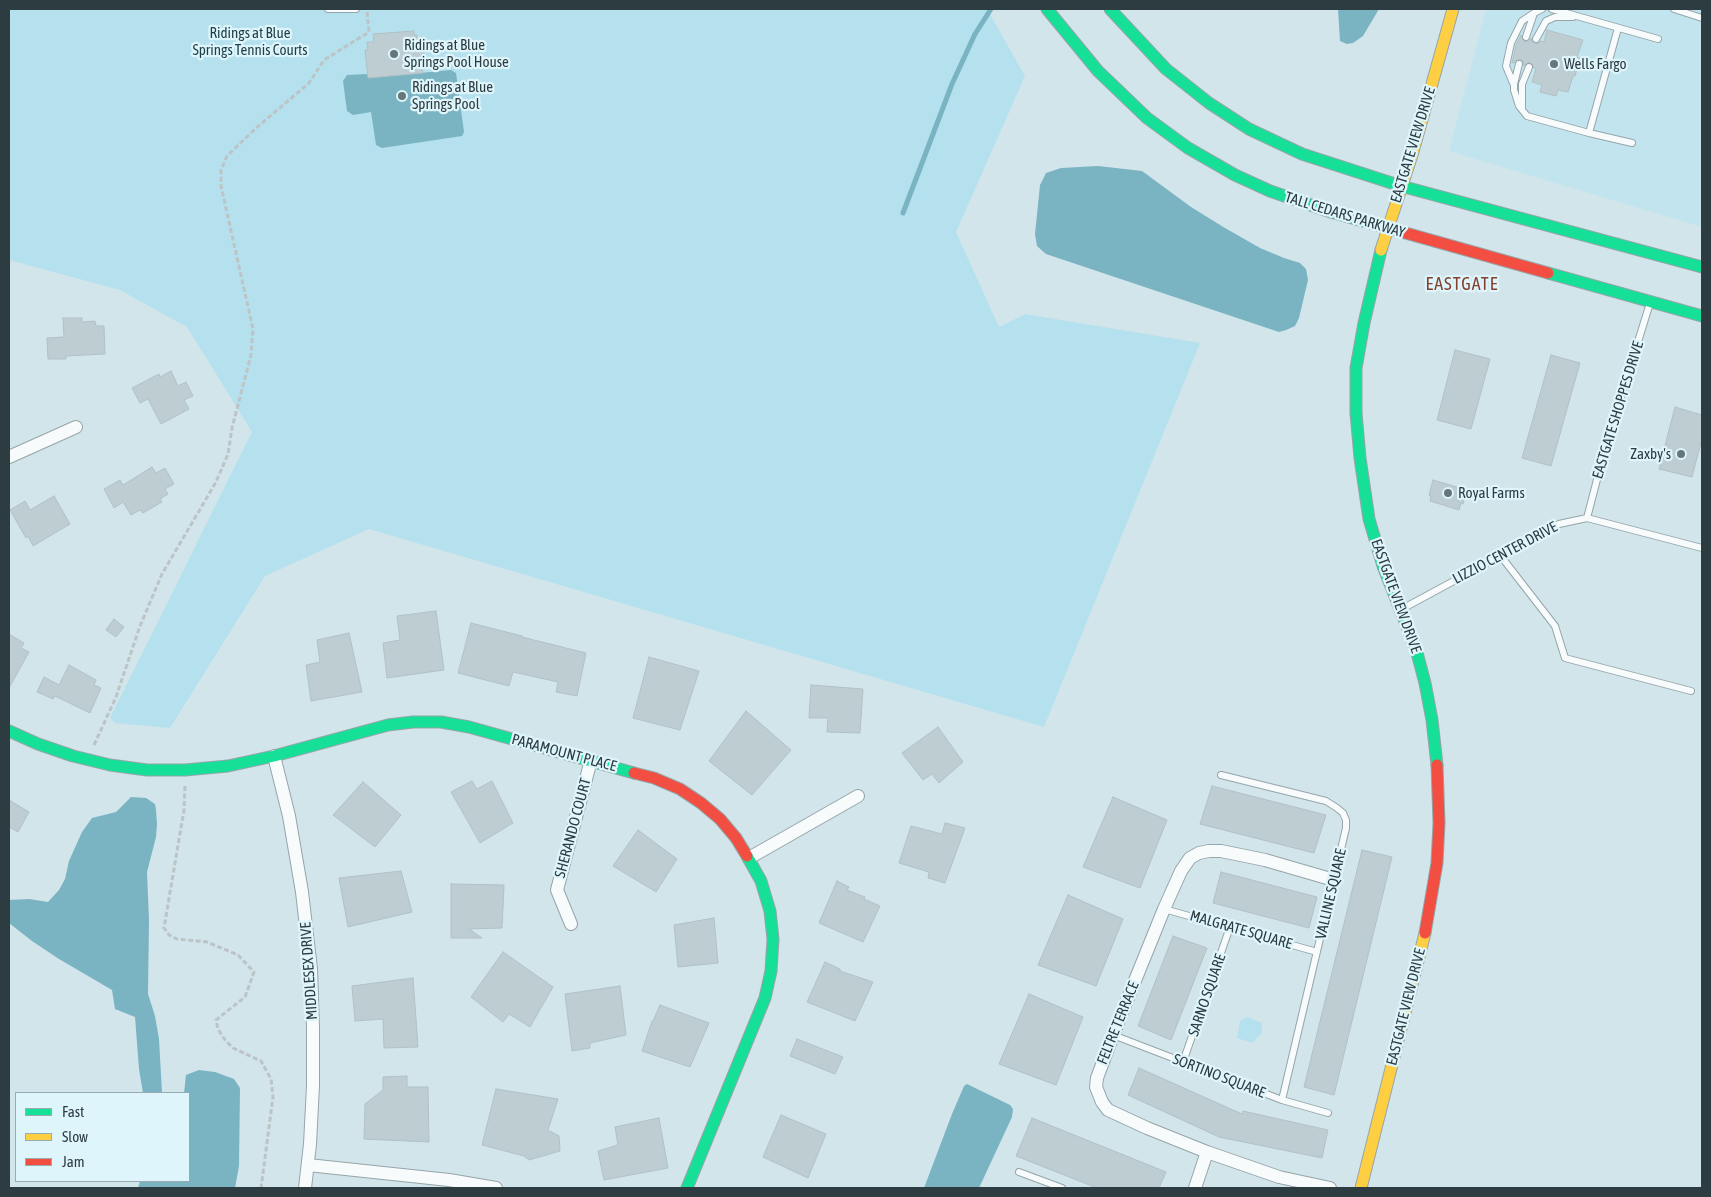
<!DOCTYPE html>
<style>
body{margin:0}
#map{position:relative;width:1711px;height:1197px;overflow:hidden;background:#d1e5eb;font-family:"Asap Condensed",sans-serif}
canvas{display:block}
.frame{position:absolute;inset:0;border:10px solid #2d3c40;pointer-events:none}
.legend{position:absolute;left:15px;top:1092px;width:175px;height:90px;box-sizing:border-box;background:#dff5fc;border:1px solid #98abb1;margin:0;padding:6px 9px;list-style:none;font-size:15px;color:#2d3c40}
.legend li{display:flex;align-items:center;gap:10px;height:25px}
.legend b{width:25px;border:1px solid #98abb1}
</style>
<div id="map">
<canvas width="1711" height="1197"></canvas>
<div class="frame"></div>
<ul class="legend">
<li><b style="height:6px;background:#16e098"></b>Fast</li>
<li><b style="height:6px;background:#ffcf43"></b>Slow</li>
<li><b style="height:6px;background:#f24e42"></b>Jam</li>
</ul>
</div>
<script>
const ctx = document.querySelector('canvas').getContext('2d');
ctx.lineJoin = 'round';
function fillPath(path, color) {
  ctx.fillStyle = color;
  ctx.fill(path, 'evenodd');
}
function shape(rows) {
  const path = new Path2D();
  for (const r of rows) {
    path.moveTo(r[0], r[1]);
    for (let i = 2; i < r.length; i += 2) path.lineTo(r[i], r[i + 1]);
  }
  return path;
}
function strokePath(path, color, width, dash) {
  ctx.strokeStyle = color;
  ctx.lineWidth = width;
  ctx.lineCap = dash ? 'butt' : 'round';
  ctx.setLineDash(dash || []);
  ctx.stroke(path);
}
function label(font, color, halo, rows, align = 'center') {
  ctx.font = font + ' "Asap Condensed",sans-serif';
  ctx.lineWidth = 4.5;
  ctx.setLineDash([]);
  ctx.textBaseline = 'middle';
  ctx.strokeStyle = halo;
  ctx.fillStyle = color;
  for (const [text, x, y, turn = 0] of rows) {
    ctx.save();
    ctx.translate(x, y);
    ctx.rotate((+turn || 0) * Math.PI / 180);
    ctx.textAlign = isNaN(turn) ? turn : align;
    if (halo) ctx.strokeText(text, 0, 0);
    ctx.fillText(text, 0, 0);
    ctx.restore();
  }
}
fillPath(shape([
 [1486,9,1702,9,1702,227,1449,151]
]), '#c2e4ee');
fillPath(shape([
 [9,9,987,9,1025,76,956,232,999,327,1025,314,1200,343,1044,727,369,529,265,576,170,728,115,723,110,718,252,432,187,327,120,290,9,260],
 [1247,1017,1262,1023,1262,1033,1252,1043,1237,1038,1240,1021]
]), '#b5e1ee');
fillPath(shape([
 [1338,9,1379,9,1363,36,1353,43,1347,44,1340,41],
 [451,70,456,73,464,132,462,136,382,148,376,145,371,112,353,115,347,111,343,81,347,75,368,74,369,78],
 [1098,166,1142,171,1191,207,1225,228,1260,248,1284,258,1300,263,1306,269,1308,280,1299,318,1295,326,1286,330,1279,332,1046,254,1037,246,1035,234,1040,185,1046,173,1061,168],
 [131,797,146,798,155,804,156,810,157,824,156,837,147,872,149,920,148,994,155,1016,159,1039,162,1093,143,1093,139,1069,135,1017,115,1009,112,990,59,959,32,941,9,923,9,900,29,899,48,902,59,890,65,879,69,861,82,832,92,818,116,812],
 [199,1070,215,1072,234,1079,240,1088,239,1166,235,1188,138,1188,140,1181,189,1181,189,1093,184,1093,186,1075],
 [967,1084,1010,1105,1013,1109,1012,1117,979,1188,924,1188,952,1114,964,1086]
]), '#7ab3c2');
strokePath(shape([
 [903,213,952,84,975,34,991,9]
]), '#7ab3c2', 5);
const building = shape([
 [1547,30,1583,40,1577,57,1580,58,1575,76,1573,76,1568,92,1558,90,1556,96,1540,92,1542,85,1532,82,1536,69,1534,68,1531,63,1528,62,1524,66,1523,61,1520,59,1516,60,1514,63,1512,63,1516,45,1521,35,1524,42,1529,41,1531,38,1532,42,1537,44,1541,41,1544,42,1547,30],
 [414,31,414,35,417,35,417,38,423,37,424,54,421,55,423,73,368,78,365,50,368,50,367,42,374,42,373,34,414,31],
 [63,318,82,318,82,322,95,321,96,326,104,326,105,354,66,356,66,359,48,359,47,338,64,337,63,318],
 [1455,350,1490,359,1471,429,1437,420,1455,350],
 [1551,355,1580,363,1551,466,1522,458,1551,355],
 [171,371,178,386,186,382,193,396,184,400,189,409,161,424,148,399,140,403,132,388,159,374,160,377,171,371],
 [1675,407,1702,415,1702,439,1692,477,1659,469,1675,407],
 [152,467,156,473,165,468,174,484,165,489,168,494,160,499,162,502,143,513,140,510,131,515,123,502,114,508,104,489,120,480,123,485,152,467],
 [1433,480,1467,490,1463,504,1461,503,1459,510,1430,501,1431,496,1429,495,1433,480],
 [54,496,70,524,33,546,28,536,26,538,10,510,25,501,30,510,54,496],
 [436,611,444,670,387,678,383,643,400,640,397,616,436,611],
 [114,619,124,627,116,637,106,630,114,619],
 [471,623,522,636,522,637,586,653,577,696,556,692,558,682,513,672,509,686,458,673,471,623],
 [349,633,362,692,311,701,306,665,320,662,317,640,349,633],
 [9,634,24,643,21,648,29,652,9,688,9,634],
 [649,657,699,671,680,730,633,718,649,657],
 [69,665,96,680,94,685,101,688,90,713,55,696,53,699,37,692,44,677,59,685,69,665],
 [811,685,863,689,860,733,827,732,828,718,809,718,811,685],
 [746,711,791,750,752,795,709,761,746,711],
 [938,727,963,762,939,783,932,774,923,780,902,753,938,727],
 [472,781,477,789,492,781,513,823,480,843,451,792,472,781],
 [363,782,401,815,375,847,333,815,363,782],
 [1212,786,1326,815,1314,853,1200,824,1212,786],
 [1113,797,1167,820,1140,888,1083,867,1113,797],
 [9,800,29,812,18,832,9,827,9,800],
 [945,823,965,828,945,883,928,878,929,872,899,863,911,826,942,834,945,823],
 [638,830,677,859,656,892,613,866,638,830],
 [1362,850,1392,857,1334,1095,1304,1087,1362,850],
 [401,871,412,912,348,927,339,878,401,871],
 [1221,872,1317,897,1309,928,1213,903,1221,872],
 [837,881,849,887,847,890,865,897,864,899,880,906,863,942,819,923,837,881],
 [451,884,504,885,502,928,469,929,482,938,451,938,451,884],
 [1068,895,1123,919,1096,986,1038,965,1068,895],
 [714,918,718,963,678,967,674,925,714,918],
 [1173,936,1207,948,1171,1040,1138,1026,1173,936],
 [503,952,553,987,530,1027,509,1014,503,1022,471,997,503,952],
 [825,962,840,969,840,971,873,982,855,1021,807,1002,825,962],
 [413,978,418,1047,384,1048,383,1019,355,1021,352,986,413,978],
 [620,986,626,1035,590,1043,590,1048,572,1051,565,994,620,986],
 [1029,994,1083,1017,1056,1085,999,1064,1029,994],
 [660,1005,709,1023,690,1067,642,1051,652,1021,653,1021,660,1005],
 [797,1039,843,1057,835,1074,790,1056,797,1039],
 [1139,1068,1242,1114,1243,1111,1328,1130,1322,1158,1219,1137,1128,1095,1139,1068],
 [407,1076,407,1087,428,1087,429,1142,364,1139,365,1104,383,1090,383,1077,407,1076],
 [496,1089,558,1099,548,1130,559,1136,560,1151,529,1160,524,1156,482,1145,496,1089],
 [781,1115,826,1134,808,1178,763,1157,781,1115],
 [659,1118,668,1168,604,1180,598,1151,618,1145,615,1127,659,1118],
 [1032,1118,1166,1172,1159,1188,1097,1188,1016,1156,1032,1118]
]);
fillPath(building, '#bdcdd2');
strokePath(building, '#b1c1c5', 1);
const lane = shape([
 [328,9,356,9],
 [1552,9,1658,39],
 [1674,9,1702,18],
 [1526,37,1534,13,1542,9],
 [1536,39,1546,21,1555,17,1573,17],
 [1519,64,1514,84,1514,90,1519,106,1527,116,1589,133,1618,28],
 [1513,83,1506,66,1511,43,1522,21,1534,13],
 [1522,109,1522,84,1529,67],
 [1589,133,1632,143],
 [1587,518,1606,445,1650,303],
 [1500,555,1555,626,1565,658,1691,691],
 [1402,609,1559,524,1587,518,1702,548],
 [1221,775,1326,801,1337,808,1343,813,1346,820,1346,828,1282,1100],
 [1164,909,1317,952],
 [1113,1035,1282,1100,1328,1113],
 [1183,1062,1230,927],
 [1019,1172,1062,1188]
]);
const street = shape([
 [9,457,76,427],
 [274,756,289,816,302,892,311,969,313,1027,313,1086,310,1144,305,1188],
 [749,858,858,796],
 [571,924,557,890,591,760],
 [308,1165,449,1180,496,1188],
 [1195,1188,1207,1152],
 [1330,1188,1279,1177,1207,1152,1147,1128,1108,1110,1102,1102,1096,1087,1097,1078,1113,1035,1164,909,1181,871,1190,858,1199,853,1209,851,1221,851,1265,860,1334,880]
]);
const fast = shape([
 [1047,9,1098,71,1147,118,1188,148,1235,175,1270,191,1331,212,1402,232],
 [1110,9,1166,69,1209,103,1249,129,1302,154,1401,186,1702,267],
 [1381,250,1364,323,1356,368,1356,413,1360,458,1369,519,1383,566,1416,649,1425,683,1432,720,1437,765],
 [1548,273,1702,316],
 [9,731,38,744,73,756,110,765,147,770,185,770,228,766,274,756,388,725,413,722,441,722,469,727,634,773],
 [687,1188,765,998,771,971,773,939,770,911,761,881,747,856]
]);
const slow = shape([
 [1381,250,1412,155,1453,9],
 [1361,1188,1425,933]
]);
const jam = shape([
 [1402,232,1548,273],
 [634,773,654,778,680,789,701,803,720,819,736,838,747,856],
 [1425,933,1437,863,1439,823,1437,765]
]);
strokePath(lane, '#95a5a9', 8);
strokePath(street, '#95a5a9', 14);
strokePath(fast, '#95a5a9', 13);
strokePath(slow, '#95a5a9', 13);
strokePath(jam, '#95a5a9', 13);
strokePath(shape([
 [94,745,116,697,140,626,162,574,216,482,228,454,232,428,251,355,253,329,221,186,221,170,227,156,255,129,309,83,324,60,369,32,367,11],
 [185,786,184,810,164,928,169,935,177,939,207,942,238,955,254,972,245,997,216,1020,218,1029,225,1040,233,1048,261,1061,271,1079,273,1097,261,1188]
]), '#bcc4c6', 3, [5, 2.5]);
strokePath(lane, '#f8fbfc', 6);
strokePath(street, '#f8fbfc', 12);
strokePath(fast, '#16e098', 11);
strokePath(slow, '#ffcf43', 11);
strokePath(jam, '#f24e42', 11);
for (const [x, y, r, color] of [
 [394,54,5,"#66777c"],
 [1554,64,5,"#66777c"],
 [402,96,5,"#66777c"],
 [1681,454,5,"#66777c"],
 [1448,493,5,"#66777c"]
]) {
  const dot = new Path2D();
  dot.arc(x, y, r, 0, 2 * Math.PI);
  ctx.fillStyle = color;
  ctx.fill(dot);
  strokePath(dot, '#dff5fc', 2);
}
label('15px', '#1c3f48', '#dff5fc', [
 ["Ridings at Blue",250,33],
 ["Springs Tennis Courts",250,50]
]);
label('15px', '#2d3c40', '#dff5fc', [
 ["Ridings at Blue",404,45],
 ["Springs Pool House",404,62],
 ["Wells Fargo",1564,64],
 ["Ridings at Blue",412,87],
 ["Springs Pool",412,104],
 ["Zaxby's",1671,454,"right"],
 ["Royal Farms",1458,493]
], 'left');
label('15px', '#2d3c40', '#dff5fc', [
 ["EASTGATE VIEW DRIVE",1413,145,-73],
 ["TALL CEDARS PARKWAY",1345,215,17],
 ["EASTGATE SHOPPES DRIVE",1618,410,-73],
 ["LIZZIO CENTER DRIVE",1505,553,-28],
 ["EASTGATE VIEW DRIVE",1396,596,70],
 ["PARAMOUNT PLACE",564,753,15],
 ["SHERANDO COURT",573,828,-75],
 ["VALLINE SQUARE",1331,894,-77],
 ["MALGRATE SQUARE",1241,930,16],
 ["MIDDLESEX DRIVE",309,971,-94],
 ["SARNO SQUARE",1207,995,-71],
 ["EASTGATE VIEW DRIVE",1406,1007,-76],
 ["FELTRE TERRACE",1118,1023,-68],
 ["SORTINO SQUARE",1219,1076,21]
]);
ctx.letterSpacing = '1px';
label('18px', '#84402c', '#dff5fc', [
 ["EASTGATE",1462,284]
]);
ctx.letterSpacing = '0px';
</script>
